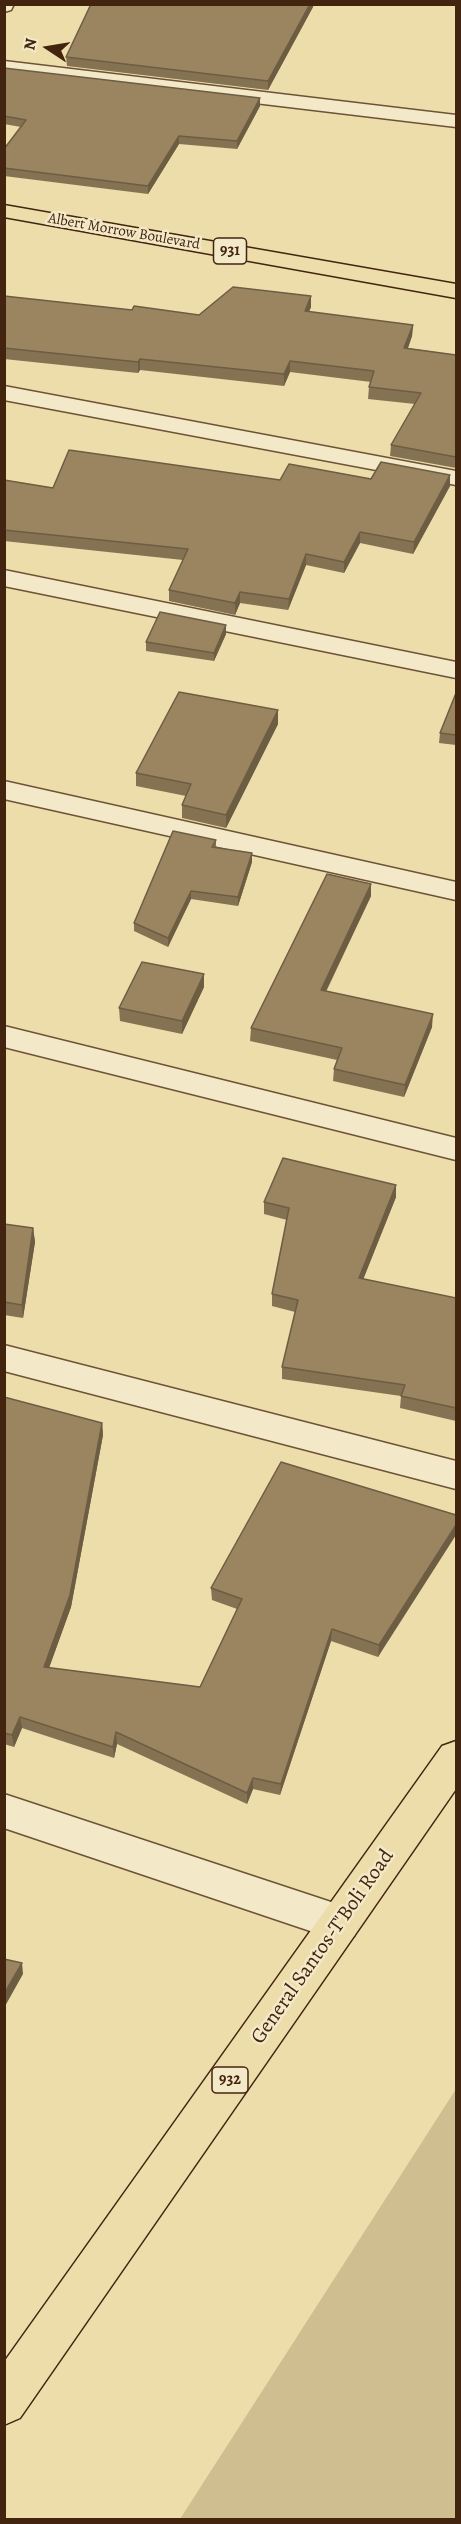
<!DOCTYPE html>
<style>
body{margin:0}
#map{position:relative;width:461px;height:2524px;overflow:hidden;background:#ecddab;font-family:Alegreya,serif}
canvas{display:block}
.frame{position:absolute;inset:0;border:6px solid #43250f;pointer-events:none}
.north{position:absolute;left:18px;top:18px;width:60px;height:60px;-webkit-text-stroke:4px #f3e9c8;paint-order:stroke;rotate:282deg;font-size:16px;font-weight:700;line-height:24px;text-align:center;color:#43250f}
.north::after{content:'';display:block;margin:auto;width:21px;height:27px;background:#43250f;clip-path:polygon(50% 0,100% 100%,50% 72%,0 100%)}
</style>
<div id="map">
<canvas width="461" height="2524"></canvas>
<div class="frame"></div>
<div class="north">N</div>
</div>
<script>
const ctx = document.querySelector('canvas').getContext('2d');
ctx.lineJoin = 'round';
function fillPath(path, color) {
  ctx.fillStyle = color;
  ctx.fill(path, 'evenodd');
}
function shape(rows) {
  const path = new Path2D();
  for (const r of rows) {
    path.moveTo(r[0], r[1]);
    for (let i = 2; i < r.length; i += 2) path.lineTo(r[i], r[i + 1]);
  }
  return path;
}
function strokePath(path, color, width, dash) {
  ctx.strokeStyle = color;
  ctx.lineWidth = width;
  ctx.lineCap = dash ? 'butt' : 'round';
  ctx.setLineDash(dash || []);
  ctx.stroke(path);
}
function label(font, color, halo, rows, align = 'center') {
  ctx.font = font + ' Alegreya,serif';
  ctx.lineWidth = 5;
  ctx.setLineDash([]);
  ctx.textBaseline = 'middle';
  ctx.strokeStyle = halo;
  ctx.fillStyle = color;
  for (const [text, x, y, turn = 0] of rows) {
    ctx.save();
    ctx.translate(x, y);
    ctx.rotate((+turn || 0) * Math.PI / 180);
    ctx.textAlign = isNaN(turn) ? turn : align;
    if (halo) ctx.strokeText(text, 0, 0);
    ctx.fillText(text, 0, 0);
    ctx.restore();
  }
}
fillPath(shape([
 [456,2089,456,2519,180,2519]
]), '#cfbe90');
const street = shape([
 [4,4,14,4,11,10,4,12,4,4],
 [4,61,456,115,456,127,4,73,4,61],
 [4,386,456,471,456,485,4,400,4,386],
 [4,570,456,662,456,678,4,586,4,570],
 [4,781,456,882,456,900,4,799,4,781],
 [4,1026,456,1138,456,1160,4,1047,4,1026],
 [4,1345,456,1461,456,1489,4,1371,4,1345],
 [4,1794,340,1905,354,1910,360,1923,354,1936,340,1941,4,1828,4,1794]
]);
const primary = shape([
 [4,205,456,284,456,298,4,217,4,205],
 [456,1741,456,1789,20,2418,4,2425,4,2362,442,1746,456,1741]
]);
strokePath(street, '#6d5336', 3);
strokePath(primary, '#43250f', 3);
fillPath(street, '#f3e9c8');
fillPath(primary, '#ecddab');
fillPath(shape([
 [313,7,268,90,67,66,66,57],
 [4,68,260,106,237,149,179,144,148,194,4,176,4,149,21,127,4,124],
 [4,296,132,310,199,315,311,296,311,307,309,312,413,325,412,336,408,348,456,355,456,468,390,456,391,445,415,404,368,399,369,387,371,382,290,372,284,386,140,370,138,373,4,359],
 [371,479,450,486,413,554,360,543,344,573,306,565,288,610,240,603,235,615,169,601,169,590,183,560,4,541,4,480,53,488,280,480],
 [226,625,226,634,214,661,146,651,146,642],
 [456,693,456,745,439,743,440,733],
 [278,724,226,828,182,818,182,805,186,796,136,786,136,773],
 [216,840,216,848,252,853,252,862,238,906,191,899,168,947,134,931,134,923],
 [371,884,371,896,326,992,432,1027,404,1097,333,1081,334,1069,337,1060,250,1041,251,1028],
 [204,987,182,1034,120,1021,119,1008],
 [396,1185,396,1197,363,1279,456,1298,456,1421,400,1408,401,1396,282,1379,282,1367,295,1312,272,1306,272,1294,287,1220,264,1214,264,1202],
 [4,1224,33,1228,35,1242,23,1318,4,1315],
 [4,1397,102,1423,103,1435,71,1607,49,1668,200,1687,237,1609,212,1600,211,1588,456,1515,378,1657,331,1641,280,1795,253,1789,247,1804,117,1744,114,1758,22,1728,14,1747,4,1744]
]), '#857253');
fillPath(shape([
 [310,4,314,4,313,7,268,90,268,81],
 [260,98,260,106,237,149,237,141],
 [179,136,179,144,148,194,148,186],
 [311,296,311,307,304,322,305,311],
 [413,325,412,336,404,359,404,348],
 [140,359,140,370,138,373,138,362],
 [290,361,290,372,284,386,284,374],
 [450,475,450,486,413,554,414,542],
 [360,532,360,543,344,573,344,562],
 [306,554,306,565,288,610,289,599],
 [240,592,240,603,235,615,235,603],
 [226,625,226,634,214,661,214,653],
 [278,710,278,724,226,828,226,815],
 [252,853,252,862,238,906,238,897],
 [371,884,371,896,320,1003,321,990],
 [191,891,191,899,168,947,168,938],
 [204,974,204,987,182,1034,182,1021],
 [433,1014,432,1027,404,1097,405,1085],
 [396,1185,396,1197,359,1290,359,1278],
 [33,1228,35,1242,23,1318,22,1305],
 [102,1423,103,1435,71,1607,45,1679,44,1667],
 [456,1525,456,1535,378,1657,379,1645],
 [332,1629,331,1641,280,1795,281,1784],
 [20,1717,22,1728,14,1747,12,1735],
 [116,1732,117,1744,114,1758,113,1747],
 [253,1778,253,1789,247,1804,247,1793],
 [22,1963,23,1974,4,2008,4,1994]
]), '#6c5d43');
const building = shape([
 [91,4,310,4,268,81,66,57,91,4],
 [4,68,260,98,237,141,179,136,148,186,4,168,4,149,26,120,4,116,4,68],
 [233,287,311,296,305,311,413,325,404,348,456,355,456,457,391,445,421,393,369,387,374,371,290,361,284,374,140,359,138,362,4,348,4,296,132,310,134,306,199,315,233,287],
 [69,450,280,480,289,464,371,479,381,462,450,475,414,542,360,532,344,562,306,554,289,599,240,592,235,603,169,590,188,549,4,530,4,480,53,488,69,450],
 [160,612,226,625,214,653,146,642,160,612],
 [179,692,278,710,226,815,182,805,191,784,136,773,179,692],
 [456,693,456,735,440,733,456,693],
 [173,831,216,840,212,847,252,853,238,897,191,891,168,938,134,923,173,831],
 [327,874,371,884,321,990,433,1014,405,1085,334,1069,342,1048,251,1028,327,874],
 [142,962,204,974,182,1021,119,1008,142,962],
 [283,1158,396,1185,359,1278,456,1298,456,1408,401,1396,405,1385,282,1367,298,1300,272,1294,289,1208,264,1202,283,1158],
 [4,1224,33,1228,22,1305,4,1302,4,1224],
 [4,1397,102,1423,70,1595,44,1667,200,1687,242,1599,211,1588,281,1462,456,1515,456,1525,379,1645,332,1629,281,1784,253,1778,247,1793,116,1732,113,1747,20,1717,12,1735,4,1733,4,1397],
 [4,1959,22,1963,4,1994,4,1959]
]);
fillPath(building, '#9b8560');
strokePath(building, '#6c5d43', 1.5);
label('15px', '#43250f', '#f3e9c8', [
 ["Albert Morrow Boulevard",124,232,10]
]);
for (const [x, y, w] of [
 [230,251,33],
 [230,2080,36]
]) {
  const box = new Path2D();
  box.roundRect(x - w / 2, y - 13, w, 26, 4.5);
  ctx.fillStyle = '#f3e9c8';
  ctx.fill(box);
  strokePath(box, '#43250f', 1.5);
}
label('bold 16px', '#43250f', null, [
 ["931",230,251],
 ["932",230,2080]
]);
label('21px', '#43250f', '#f3e9c8', [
 ["General Santos-T'Boli Road",323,1947,-55]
]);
</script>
